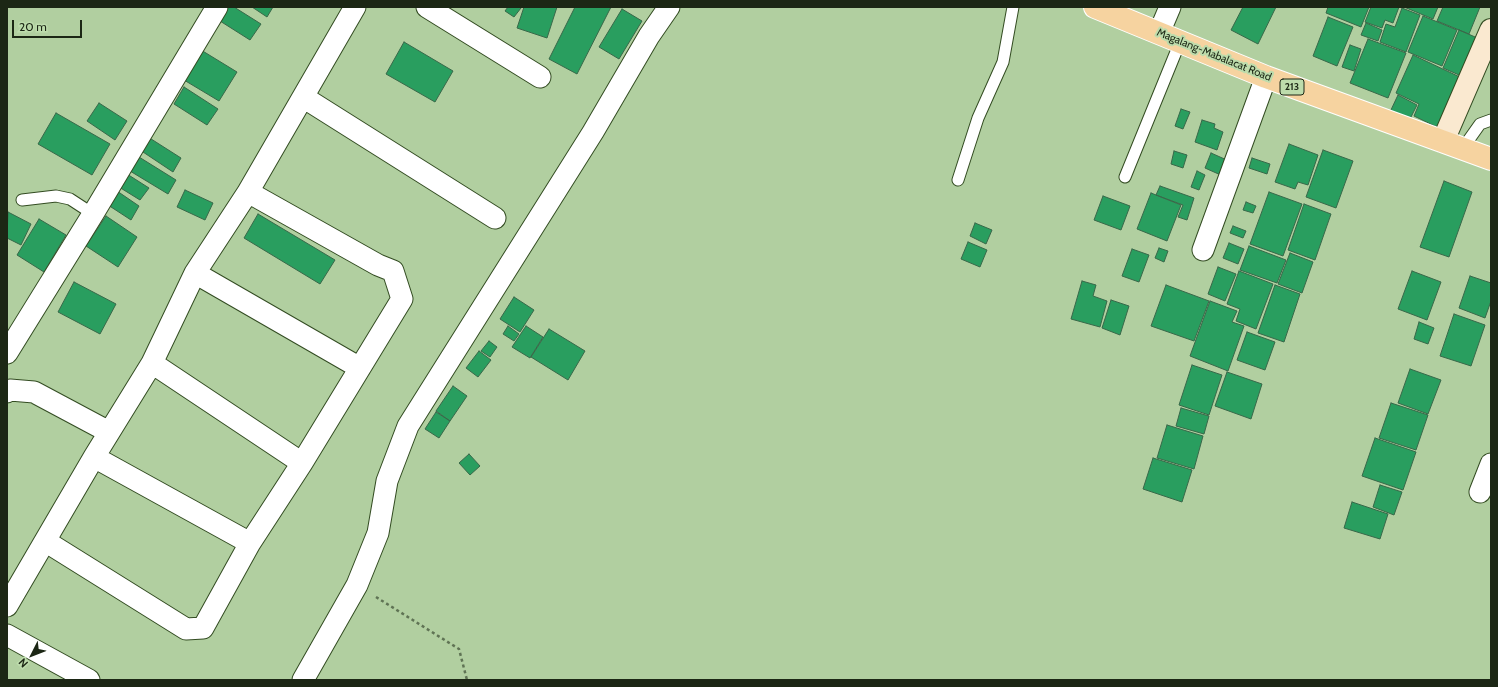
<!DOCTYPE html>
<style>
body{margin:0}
#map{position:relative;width:1498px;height:687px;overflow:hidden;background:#b1cfa0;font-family:Cabin,sans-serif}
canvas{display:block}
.frame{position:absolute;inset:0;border:8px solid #1c2715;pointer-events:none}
.north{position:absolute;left:12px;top:635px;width:40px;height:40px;-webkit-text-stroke:3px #bddcac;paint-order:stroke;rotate:228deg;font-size:11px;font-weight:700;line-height:16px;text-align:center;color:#1c2715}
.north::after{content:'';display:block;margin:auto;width:14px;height:18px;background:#1c2715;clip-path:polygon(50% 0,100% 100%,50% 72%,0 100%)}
.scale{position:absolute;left:12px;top:20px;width:70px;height:18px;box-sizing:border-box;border:2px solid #1c2715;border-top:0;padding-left:5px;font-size:12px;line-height:14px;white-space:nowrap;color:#1c2715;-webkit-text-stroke:3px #bddcac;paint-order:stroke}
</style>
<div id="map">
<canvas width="1498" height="687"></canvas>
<div class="frame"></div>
<div class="north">N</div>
<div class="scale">20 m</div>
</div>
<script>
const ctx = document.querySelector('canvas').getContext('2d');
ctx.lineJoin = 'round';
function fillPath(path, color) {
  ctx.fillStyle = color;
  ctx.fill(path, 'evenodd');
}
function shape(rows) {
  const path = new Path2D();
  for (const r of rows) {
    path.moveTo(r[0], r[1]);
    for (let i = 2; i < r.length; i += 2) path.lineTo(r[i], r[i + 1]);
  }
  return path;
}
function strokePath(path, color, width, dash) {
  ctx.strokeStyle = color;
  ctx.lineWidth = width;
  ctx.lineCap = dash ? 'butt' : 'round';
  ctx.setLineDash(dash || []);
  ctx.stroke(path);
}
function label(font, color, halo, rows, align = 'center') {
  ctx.font = font + ' Cabin,sans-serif';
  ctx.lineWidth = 4;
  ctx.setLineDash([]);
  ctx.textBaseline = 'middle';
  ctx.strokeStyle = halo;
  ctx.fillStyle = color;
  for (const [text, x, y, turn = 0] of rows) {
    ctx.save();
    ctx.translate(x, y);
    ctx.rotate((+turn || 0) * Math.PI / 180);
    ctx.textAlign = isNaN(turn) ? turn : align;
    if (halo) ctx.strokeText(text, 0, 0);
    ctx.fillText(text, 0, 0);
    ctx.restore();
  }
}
const building = shape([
 [228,7,234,7,261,24,250,40,220,21,228,7],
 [252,7,273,7,267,17,252,7],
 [508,7,520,7,521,8,514,17,505,11,508,7],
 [524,7,557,7,547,38,517,28,524,7],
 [575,7,611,7,577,74,549,59,575,7],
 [1243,7,1276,7,1258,44,1231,30,1243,7],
 [1328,7,1369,7,1361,27,1326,13,1328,7],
 [1371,7,1399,7,1393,23,1385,20,1382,28,1365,22,1371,7],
 [1404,7,1438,7,1433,19,1404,7],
 [1443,7,1480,7,1469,34,1437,21,1443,7],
 [1402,8,1420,15,1406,52,1380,42,1386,24,1395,27,1402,8],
 [622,9,642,21,619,59,599,47,622,9],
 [1423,16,1457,30,1442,66,1408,52,1423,16],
 [1328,17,1353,27,1337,66,1313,56,1328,17],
 [1366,23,1382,30,1378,41,1361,35,1366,23],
 [1459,30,1482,40,1466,78,1443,68,1459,30],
 [1368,39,1406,53,1388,98,1350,83,1368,39],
 [404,42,453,71,435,102,386,74,404,42],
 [1350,45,1361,49,1354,71,1342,67,1350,45],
 [201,50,237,72,219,101,184,80,201,50],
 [1413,55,1464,79,1441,129,1414,116,1419,104,1396,93,1413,55],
 [184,87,218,109,207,125,174,104,184,87],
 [1398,95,1417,105,1409,121,1390,112,1398,95],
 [99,103,127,121,115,140,87,121,99,103],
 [1181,109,1190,112,1183,129,1175,126,1181,109],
 [56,113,110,144,92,175,38,144,56,113],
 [1202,120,1215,124,1214,128,1223,132,1217,150,1195,142,1202,120],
 [148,137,181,158,173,172,140,150,148,137],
 [1289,144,1318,155,1308,185,1298,182,1295,189,1275,182,1289,144],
 [1323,150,1353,161,1336,208,1306,197,1323,150],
 [1174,151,1187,155,1183,168,1171,164,1174,151],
 [1211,153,1229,161,1223,176,1205,168,1211,153],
 [139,157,176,180,168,194,130,171,139,157],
 [1252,158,1270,164,1267,174,1249,168,1252,158],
 [1197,171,1205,175,1199,190,1191,187,1197,171],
 [127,174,149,188,140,200,119,187,127,174],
 [1444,181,1472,192,1449,257,1420,247,1444,181],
 [1160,186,1194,198,1187,220,1178,217,1183,205,1156,195,1160,186],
 [185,190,213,203,205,220,177,207,185,190],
 [117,191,139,206,131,220,108,205,117,191],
 [1269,192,1302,204,1283,256,1250,244,1269,192],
 [1151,193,1181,205,1167,241,1137,229,1151,193],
 [1103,196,1130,206,1121,230,1094,220,1103,196],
 [1246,202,1256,206,1253,213,1243,210,1246,202],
 [1304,204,1331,214,1315,260,1288,250,1304,204],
 [8,212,31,224,21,245,7,238,8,212],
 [258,214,335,260,320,284,244,238,258,214],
 [106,216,137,237,118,267,86,246,106,216],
 [39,219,66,235,44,272,17,255,39,219],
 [975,223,992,230,986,244,970,236,975,223],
 [1233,226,1246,231,1243,238,1230,233,1233,226],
 [968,242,987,250,980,267,961,259,968,242],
 [1229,243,1244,249,1238,264,1223,258,1229,243],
 [1249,246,1286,260,1277,283,1240,270,1249,246],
 [1159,248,1168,251,1164,262,1155,258,1159,248],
 [1132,249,1149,255,1139,282,1122,276,1132,249],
 [1290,253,1313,262,1302,293,1278,284,1290,253],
 [1218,267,1236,274,1225,301,1208,294,1218,267],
 [1239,271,1273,284,1256,329,1236,321,1240,309,1227,304,1239,271],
 [1412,271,1441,282,1427,320,1398,309,1412,271],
 [1470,276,1491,283,1491,301,1485,318,1459,308,1470,276],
 [1082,281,1096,285,1093,296,1107,301,1100,327,1071,319,1082,281],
 [74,282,116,304,100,334,58,312,74,282],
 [1166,285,1209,301,1194,341,1151,326,1166,285],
 [1275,285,1300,294,1284,342,1258,333,1275,285],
 [514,297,534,310,520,332,500,319,514,297],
 [1111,300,1129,306,1120,335,1102,328,1111,300],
 [1210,301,1237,311,1232,322,1244,326,1228,371,1190,356,1210,301],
 [1454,314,1485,325,1471,366,1440,356,1454,314],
 [1419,322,1434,328,1428,344,1414,339,1419,322],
 [508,326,519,334,514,341,503,334,508,326],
 [526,326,543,337,530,358,512,347,526,326],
 [549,329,585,351,568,380,531,357,549,329],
 [1247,332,1275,342,1265,370,1237,360,1247,332],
 [489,341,497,347,490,357,481,351,489,341],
 [479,351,491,360,478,377,466,368,479,351],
 [1192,365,1222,375,1209,415,1179,405,1192,365],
 [1410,369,1441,380,1428,414,1398,403,1410,369],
 [1227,372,1262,384,1251,419,1215,406,1227,372],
 [453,386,467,396,450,421,436,411,453,386],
 [1391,403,1428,415,1416,450,1379,438,1391,403],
 [1181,408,1209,416,1204,434,1176,426,1181,408],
 [436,412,450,421,439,438,425,429,436,412],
 [1167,425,1203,436,1194,469,1157,458,1167,425],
 [1375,438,1416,452,1403,490,1362,476,1375,438],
 [469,454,480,466,470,475,459,463,469,454],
 [1153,458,1192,470,1182,502,1143,489,1153,458],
 [1380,485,1402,492,1394,515,1373,507,1380,485],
 [1352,502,1388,514,1380,539,1344,528,1352,502]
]);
fillPath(building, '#299e5f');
strokePath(building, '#386849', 1);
const lane = shape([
 [1463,148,1480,124,1491,120],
 [1125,177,1180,42],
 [958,180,978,118,1003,62,1013,7],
 [22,200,56,196,70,199,93,214]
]);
const street = shape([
 [427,7,540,77],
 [1159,33,1170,7],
 [303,97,495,218],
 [1203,250,1266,77],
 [195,273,360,368],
 [7,353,93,214,217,7],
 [152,363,302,463],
 [7,392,10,390,34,392,109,432],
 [94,457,250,543],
 [1480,492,1491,464],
 [45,541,186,629,203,628,250,543,302,463,402,299,393,271,378,265,248,192],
 [7,606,94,457,152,363,195,273,248,192,355,7],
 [7,635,89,680],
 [303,680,357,585,378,533,387,481,408,426,593,132,649,36,669,7]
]);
const secondary = shape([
 [1443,141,1491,30]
]);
const primary = shape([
 [1095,7,1266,77,1491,159]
]);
strokePath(lane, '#334c22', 13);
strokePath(street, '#334c22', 23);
strokePath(secondary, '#334c22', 24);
strokePath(primary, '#fff', 24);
strokePath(shape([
 [376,597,459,649,467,680]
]), '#5f7354', 2.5, [3, 3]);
strokePath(lane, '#fff', 11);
strokePath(street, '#fff', 21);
strokePath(secondary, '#fae9d0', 22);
strokePath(primary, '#f6d3a0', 22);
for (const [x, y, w] of [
 [1292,87,24]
]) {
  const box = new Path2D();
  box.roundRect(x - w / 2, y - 8, w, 16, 3);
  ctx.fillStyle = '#bddcac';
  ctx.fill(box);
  strokePath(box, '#1c2715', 1);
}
label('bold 10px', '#1c2715', null, [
 ["213",1292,87]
]);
label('11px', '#1c2715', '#bddcac', [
 ["Magalang-Mabalacat Road",1214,55,22]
]);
</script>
